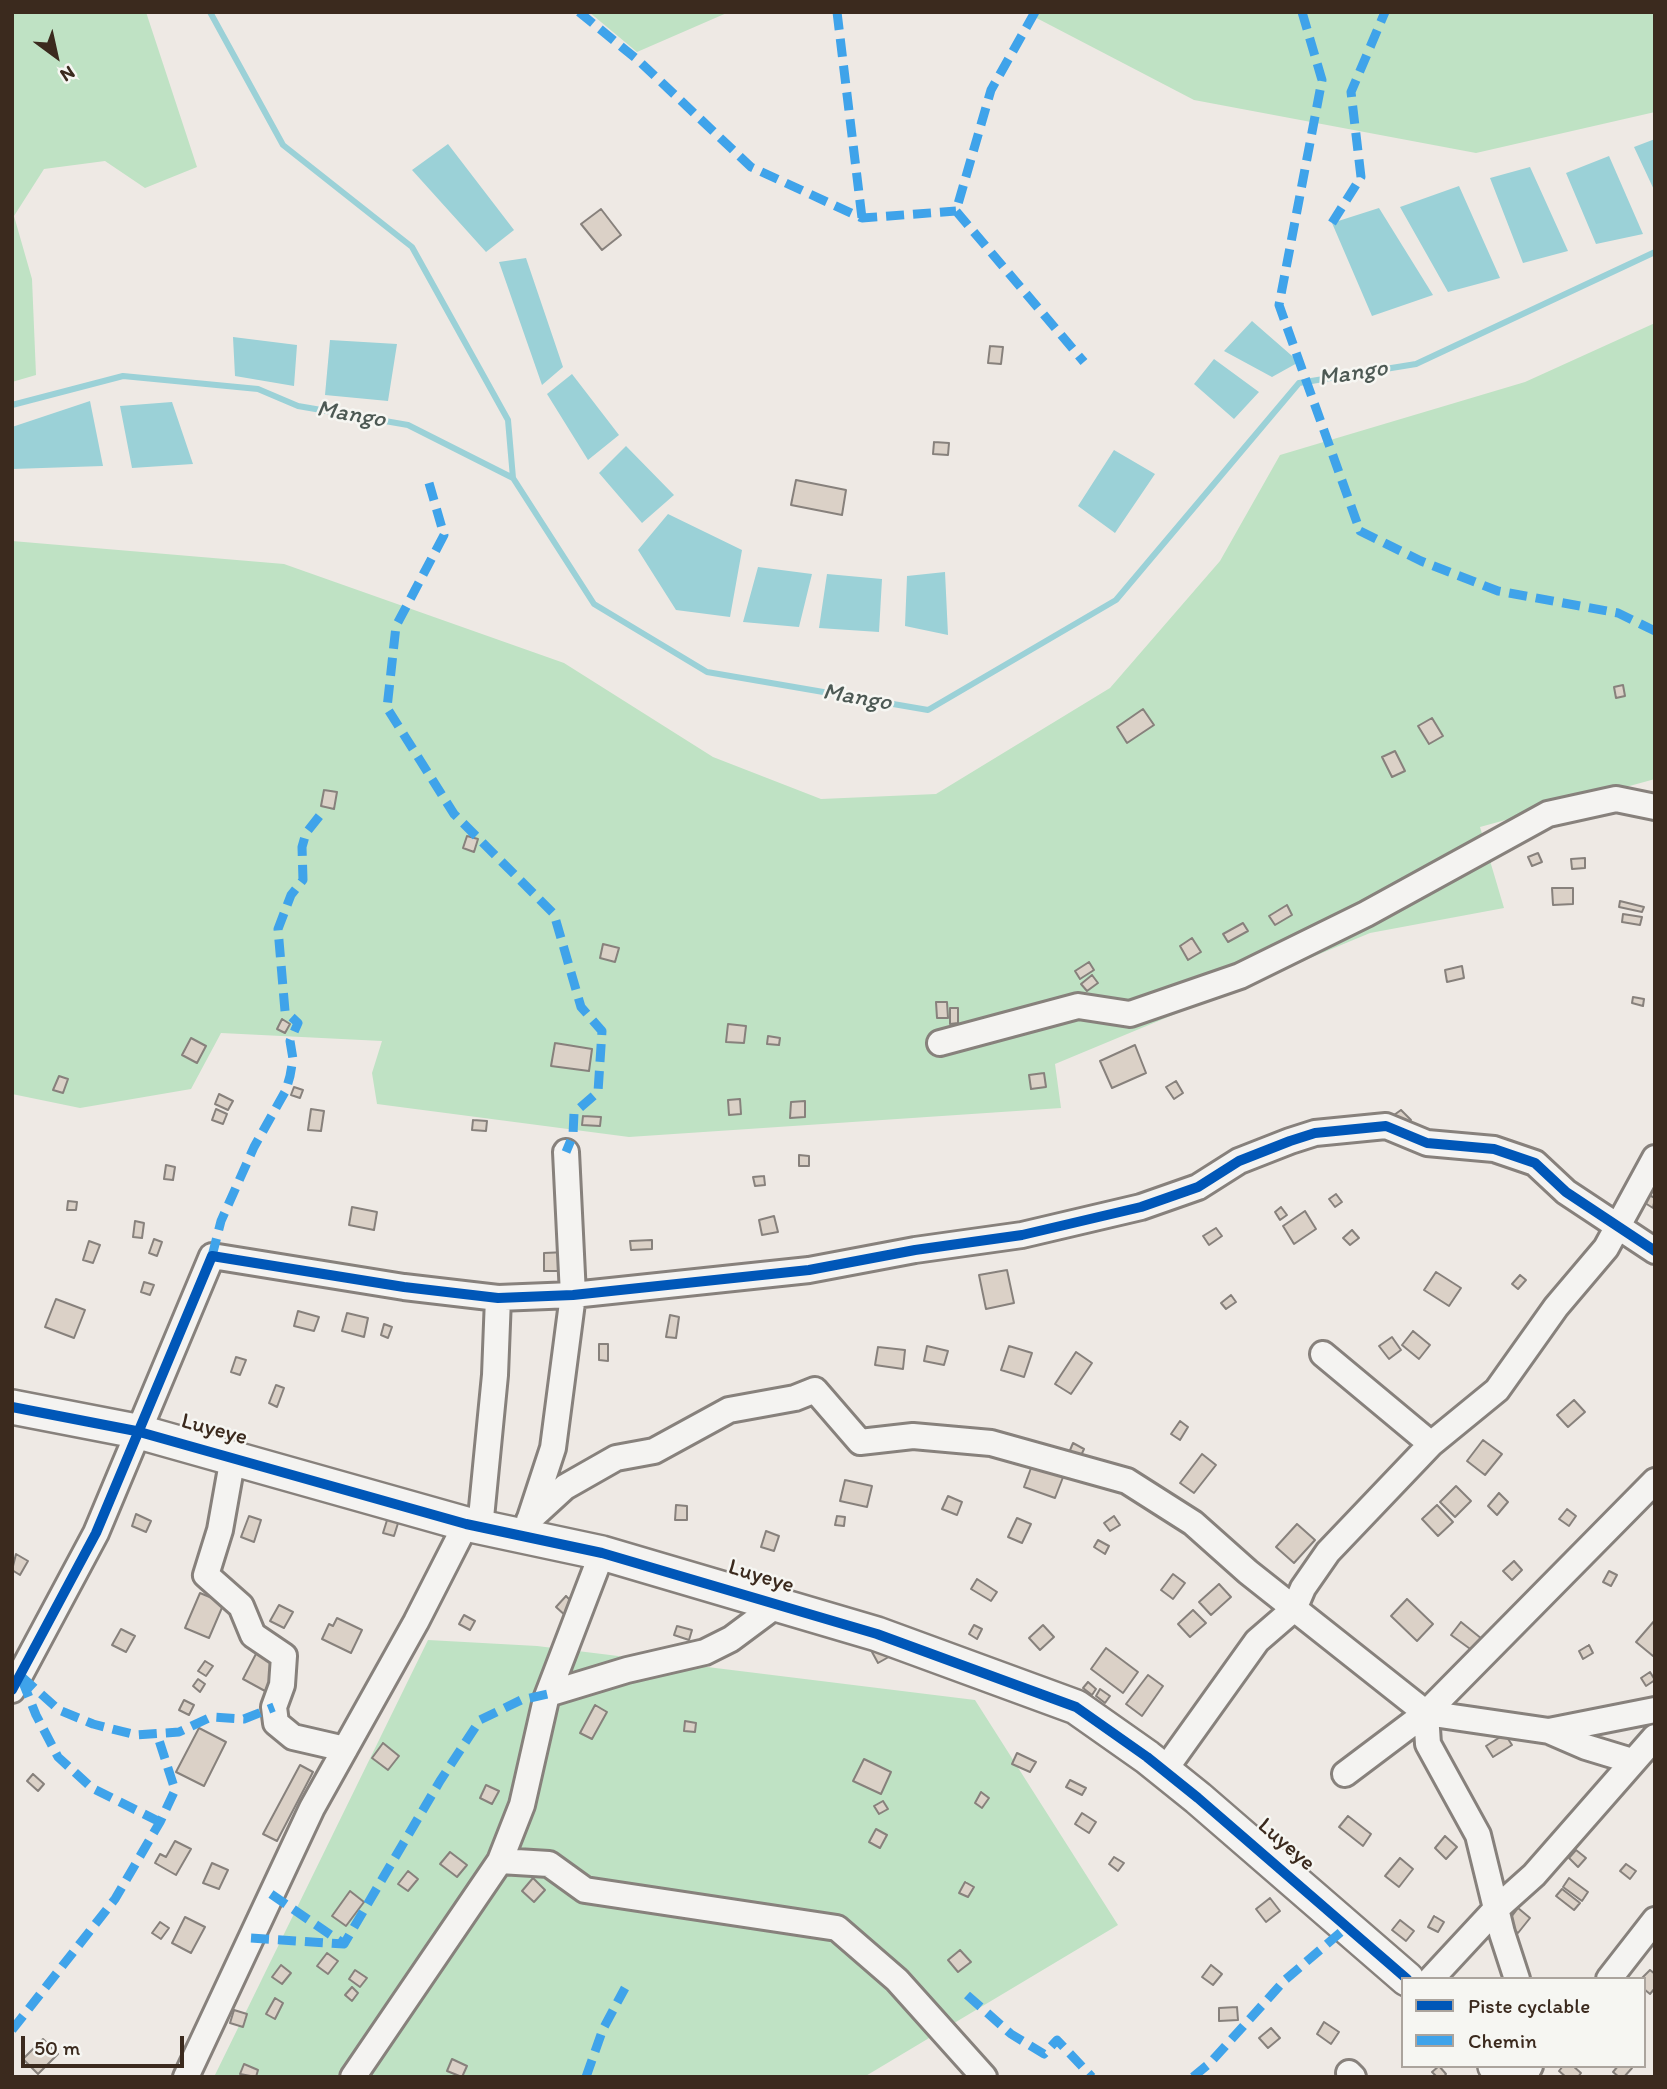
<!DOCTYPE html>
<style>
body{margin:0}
#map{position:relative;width:1667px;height:2089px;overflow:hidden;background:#eee9e4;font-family:Itim,sans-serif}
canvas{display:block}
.frame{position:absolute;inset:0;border:14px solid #3b2a1e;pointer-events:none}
.legend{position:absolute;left:1401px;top:1977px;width:245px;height:91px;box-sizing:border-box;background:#f6f6f2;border:2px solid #aba49d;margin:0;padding:9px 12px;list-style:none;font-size:21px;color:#3b2a1e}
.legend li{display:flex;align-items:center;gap:14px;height:35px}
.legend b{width:35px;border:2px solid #aba49d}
.north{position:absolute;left:21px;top:21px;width:70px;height:70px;-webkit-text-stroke:5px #f6f6f2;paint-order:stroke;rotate:147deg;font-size:19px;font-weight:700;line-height:28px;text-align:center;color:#3b2a1e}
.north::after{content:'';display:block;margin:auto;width:24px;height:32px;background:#3b2a1e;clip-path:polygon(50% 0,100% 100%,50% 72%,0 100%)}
.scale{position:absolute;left:21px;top:2036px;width:163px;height:32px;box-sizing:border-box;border:4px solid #3b2a1e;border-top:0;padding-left:9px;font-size:21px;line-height:24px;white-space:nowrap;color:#3b2a1e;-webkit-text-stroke:5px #f6f6f2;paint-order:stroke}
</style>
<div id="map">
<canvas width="1667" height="2089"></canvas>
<div class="frame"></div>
<ul class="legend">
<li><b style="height:9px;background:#0057b8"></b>Piste cyclable</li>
<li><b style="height:9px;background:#3fa3ea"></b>Chemin</li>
</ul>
<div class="north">N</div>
<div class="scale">50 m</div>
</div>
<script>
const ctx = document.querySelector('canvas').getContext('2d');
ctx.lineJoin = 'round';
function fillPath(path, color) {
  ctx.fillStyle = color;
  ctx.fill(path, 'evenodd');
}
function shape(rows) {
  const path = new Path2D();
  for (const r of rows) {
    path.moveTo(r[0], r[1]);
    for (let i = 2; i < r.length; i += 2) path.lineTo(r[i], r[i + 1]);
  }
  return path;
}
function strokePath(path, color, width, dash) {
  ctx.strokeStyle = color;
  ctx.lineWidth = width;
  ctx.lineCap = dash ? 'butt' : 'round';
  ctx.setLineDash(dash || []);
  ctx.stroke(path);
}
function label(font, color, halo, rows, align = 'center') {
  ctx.font = font + ' Itim,sans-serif';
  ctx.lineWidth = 5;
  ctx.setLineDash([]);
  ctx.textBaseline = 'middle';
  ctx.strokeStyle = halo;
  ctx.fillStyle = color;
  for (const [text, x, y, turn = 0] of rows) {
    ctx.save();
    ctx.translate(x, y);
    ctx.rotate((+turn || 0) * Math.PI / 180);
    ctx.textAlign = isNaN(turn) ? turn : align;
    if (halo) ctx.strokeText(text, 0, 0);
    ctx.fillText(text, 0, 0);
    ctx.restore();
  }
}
fillPath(shape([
 [12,12,146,12,197,167,145,188,105,161,44,169,14,216,32,279,36,375,12,382],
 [589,12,729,12,637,52],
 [1025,12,1655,12,1655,112,1476,153,1194,100],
 [1655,323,1655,779,1480,827,1504,908,1370,933,1055,1064,1061,1108,629,1137,377,1104,372,1073,382,1041,221,1033,191,1089,80,1108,12,1094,12,541,284,564,564,663,713,757,821,799,936,794,1110,688,1220,561,1280,455,1525,382],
 [428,1640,537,1646,975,1700,1118,1925,864,2077,214,2077]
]), '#bfe2c4');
fillPath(shape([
 [1655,139,1655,192,1634,147],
 [448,144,514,230,486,252,412,170],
 [1609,156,1643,234,1596,244,1566,173],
 [1530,167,1568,251,1523,263,1490,178],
 [1459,186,1500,278,1448,292,1400,207],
 [1379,208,1433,295,1372,316,1332,223],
 [526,258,563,367,542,385,499,262],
 [1252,321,1299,362,1272,377,1224,351],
 [233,337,297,345,294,386,235,376],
 [330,340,397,344,388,401,325,395],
 [1214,359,1259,392,1234,419,1194,384],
 [572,374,619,435,588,460,547,394],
 [90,401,103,466,12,469,12,427],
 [172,402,193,464,132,468,120,406],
 [626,446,674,495,642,523,599,473],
 [1114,450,1155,474,1115,533,1078,506],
 [668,514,742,550,730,617,676,610,638,550],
 [758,567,812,574,799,627,743,622],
 [945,572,948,635,905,626,907,576],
 [827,574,882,579,879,632,819,628]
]), '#9bd1d7');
strokePath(shape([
 [210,12,283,145,412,247,508,420,513,478],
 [12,405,123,376,258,389,298,406,408,425,513,478,594,604,707,672,928,710,1116,600,1299,383,1416,364,1655,252]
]), '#9bd1d7', 6);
const building = shape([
 [601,209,621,235,602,250,581,224,601,209],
 [990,346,1003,347,1001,364,988,363,990,346],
 [934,442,949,443,948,455,933,454,934,442],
 [796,480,846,490,842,515,791,505,796,480],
 [1623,685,1625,696,1616,698,1614,687,1623,685],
 [1143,709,1154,725,1127,743,1117,727,1143,709],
 [1432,718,1443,736,1429,744,1418,726,1432,718],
 [1395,751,1405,771,1392,777,1382,757,1395,751],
 [324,790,337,792,334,809,321,806,324,790],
 [467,836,478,839,474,852,463,848,467,836],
 [1538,853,1542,862,1532,866,1528,857,1538,853],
 [1585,858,1585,868,1572,869,1571,859,1585,858],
 [1552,888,1573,888,1573,904,1553,905,1552,888],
 [1620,901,1644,907,1642,912,1619,907,1620,901],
 [1287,905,1292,915,1275,925,1269,916,1287,905],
 [1623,914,1642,917,1640,925,1622,922,1623,914],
 [1243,923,1248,931,1228,942,1223,934,1243,923],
 [1192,938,1201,952,1188,960,1180,946,1192,938],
 [603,944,619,948,615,962,600,958,603,944],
 [1089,962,1094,970,1080,979,1075,971,1089,962],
 [1462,966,1464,978,1447,982,1445,970,1462,966],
 [1092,975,1098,983,1087,991,1081,984,1092,975],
 [1633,997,1644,999,1643,1006,1632,1003,1633,997],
 [936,1002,947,1002,948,1018,937,1018,936,1002],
 [950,1008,958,1008,958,1023,950,1024,950,1008],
 [282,1019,290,1024,285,1033,277,1029,282,1019],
 [728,1024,746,1026,744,1043,726,1042,728,1024],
 [768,1036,780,1038,779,1045,767,1044,768,1036],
 [191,1038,206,1046,197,1063,182,1055,191,1038],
 [555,1043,592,1049,589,1071,551,1066,555,1043],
 [1135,1045,1146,1073,1112,1088,1100,1061,1135,1045],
 [1044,1073,1046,1087,1031,1089,1029,1075,1044,1073],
 [59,1076,68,1079,63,1093,53,1090,59,1076],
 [1176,1081,1183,1093,1174,1099,1166,1087,1176,1081],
 [294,1087,303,1090,300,1098,291,1095,294,1087],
 [219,1094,233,1101,228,1110,215,1104,219,1094],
 [740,1099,741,1114,729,1115,728,1100,740,1099],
 [805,1101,805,1117,790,1118,791,1102,805,1101],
 [216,1109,227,1114,223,1124,212,1120,216,1109],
 [311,1109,324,1111,321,1131,308,1130,311,1109],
 [1401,1110,1411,1120,1405,1126,1394,1115,1401,1110],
 [583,1116,601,1117,600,1126,582,1125,583,1116],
 [473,1120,487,1121,486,1131,472,1130,473,1120],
 [799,1155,809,1156,809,1166,799,1166,799,1155],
 [166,1165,175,1167,173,1180,164,1179,166,1165],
 [764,1176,765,1185,755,1186,753,1177,764,1176],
 [1336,1194,1342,1202,1335,1207,1329,1199,1336,1194],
 [1649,1195,1655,1198,1653,1208,1645,1203,1649,1195],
 [68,1201,77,1202,76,1210,67,1210,68,1201],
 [352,1207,377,1212,374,1230,349,1225,352,1207],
 [1281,1207,1287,1215,1280,1220,1275,1212,1281,1207],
 [1305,1211,1316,1229,1294,1244,1283,1226,1305,1211],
 [774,1216,778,1232,762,1235,759,1220,774,1216],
 [135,1221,144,1223,142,1238,133,1237,135,1221],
 [1216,1228,1222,1236,1209,1245,1203,1236,1216,1228],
 [1352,1230,1359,1238,1350,1245,1343,1238,1352,1230],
 [154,1239,162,1242,157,1256,149,1253,154,1239],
 [652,1240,652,1249,631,1250,630,1241,652,1240],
 [89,1241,100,1245,93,1263,83,1260,89,1241],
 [567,1252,567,1271,544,1271,544,1253,567,1252],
 [1007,1270,1014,1303,986,1309,979,1275,1007,1270],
 [1436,1272,1461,1288,1449,1306,1424,1290,1436,1272],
 [1520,1275,1526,1280,1518,1289,1512,1284,1520,1275],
 [144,1282,154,1285,150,1295,141,1292,144,1282],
 [1231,1295,1236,1302,1226,1309,1221,1303,1231,1295],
 [56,1299,85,1310,74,1338,45,1327,56,1299],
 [298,1311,319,1317,314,1331,294,1326,298,1311],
 [347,1313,368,1318,364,1337,342,1331,347,1313],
 [670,1315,679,1317,676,1338,666,1337,670,1315],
 [384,1324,392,1327,388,1338,381,1335,384,1324],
 [1413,1331,1430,1345,1419,1359,1402,1345,1413,1331],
 [1392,1337,1401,1350,1389,1359,1379,1346,1392,1337],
 [599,1344,608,1344,608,1361,599,1360,599,1344],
 [927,1346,948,1351,944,1365,924,1361,927,1346],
 [1009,1346,1032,1353,1024,1377,1001,1370,1009,1346],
 [878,1347,905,1350,903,1369,875,1365,878,1347],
 [1076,1352,1092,1363,1071,1394,1055,1384,1076,1352],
 [236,1357,246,1360,240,1375,231,1372,236,1357],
 [276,1385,284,1388,277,1407,269,1403,276,1385],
 [1574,1400,1585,1412,1568,1427,1557,1415,1574,1400],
 [1180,1421,1188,1427,1180,1440,1171,1434,1180,1421],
 [1483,1440,1502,1454,1485,1475,1467,1461,1483,1440],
 [1073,1443,1084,1449,1079,1460,1068,1455,1073,1443],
 [1202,1454,1216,1465,1194,1493,1180,1483,1202,1454],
 [1034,1460,1065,1472,1055,1498,1024,1487,1034,1460],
 [845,1480,872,1486,867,1507,840,1501,845,1480],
 [1456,1486,1471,1501,1455,1517,1440,1502,1456,1486],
 [1499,1493,1508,1502,1497,1515,1488,1506,1499,1493],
 [948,1496,962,1502,957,1515,942,1509,948,1496],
 [676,1505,687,1506,687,1520,675,1520,676,1505],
 [1437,1505,1453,1522,1438,1536,1422,1519,1437,1505],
 [1567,1509,1576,1516,1569,1526,1559,1519,1567,1509],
 [136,1514,151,1521,146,1532,132,1526,136,1514],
 [249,1516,261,1520,254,1542,241,1537,249,1516],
 [837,1516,845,1517,844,1526,835,1525,837,1516],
 [1114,1516,1120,1525,1110,1531,1104,1523,1114,1516],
 [388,1517,399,1520,394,1536,383,1533,388,1517],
 [1017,1518,1031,1524,1022,1543,1008,1537,1017,1518],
 [1297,1524,1315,1540,1294,1563,1276,1547,1297,1524],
 [766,1531,779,1536,774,1551,761,1547,766,1531],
 [1098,1540,1109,1546,1105,1554,1094,1547,1098,1540],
 [16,1554,28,1561,20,1575,12,1570,16,1554],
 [1514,1561,1522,1570,1512,1580,1503,1571,1514,1561],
 [1609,1571,1617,1575,1611,1586,1603,1582,1609,1571],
 [1173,1574,1185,1583,1173,1599,1161,1590,1173,1574],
 [977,1579,997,1592,991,1601,971,1589,977,1579],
 [1219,1584,1231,1597,1211,1615,1199,1602,1219,1584],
 [200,1593,224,1603,209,1638,185,1628,200,1593],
 [566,1596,577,1607,567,1617,556,1607,566,1596],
 [1407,1599,1433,1624,1417,1641,1391,1616,1407,1599],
 [279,1605,293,1612,284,1628,270,1621,279,1605],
 [1193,1610,1206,1623,1190,1637,1178,1624,1193,1610],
 [464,1615,475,1621,470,1630,459,1624,464,1615],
 [337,1618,362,1630,351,1653,322,1639,329,1624,333,1626,337,1618],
 [1655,1620,1655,1654,1653,1656,1636,1642,1655,1620],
 [1461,1622,1482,1639,1473,1651,1451,1635,1461,1622],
 [974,1625,982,1629,977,1639,969,1634,974,1625],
 [1043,1625,1054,1637,1040,1650,1029,1638,1043,1625],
 [677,1626,692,1630,689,1640,674,1635,677,1626],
 [121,1629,135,1636,126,1652,112,1645,121,1629],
 [888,1643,894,1654,878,1663,872,1652,888,1643],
 [1589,1645,1593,1653,1583,1659,1579,1651,1589,1645],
 [1106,1648,1138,1672,1123,1693,1091,1669,1106,1648],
 [258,1650,281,1662,265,1691,243,1679,258,1650],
 [205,1661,213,1666,206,1676,198,1671,205,1661],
 [1650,1672,1655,1680,1646,1686,1641,1678,1650,1672],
 [1148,1675,1163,1686,1142,1716,1126,1704,1148,1675],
 [198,1679,205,1684,200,1692,193,1686,198,1679],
 [1088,1682,1096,1689,1092,1695,1083,1688,1088,1682],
 [1100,1689,1110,1696,1105,1703,1096,1696,1100,1689],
 [184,1700,194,1705,189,1715,179,1710,184,1700],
 [595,1705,607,1712,592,1739,580,1733,595,1705],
 [685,1721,696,1723,695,1732,684,1731,685,1721],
 [199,1728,226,1742,204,1786,176,1772,199,1728],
 [1505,1734,1512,1745,1493,1757,1486,1746,1505,1734],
 [383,1743,399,1756,388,1770,372,1758,383,1743],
 [1017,1753,1036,1762,1030,1772,1012,1764,1017,1753],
 [864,1759,891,1772,881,1794,853,1781,864,1759],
 [300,1765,313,1772,277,1841,263,1834,300,1765],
 [33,1774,44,1784,38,1791,27,1781,33,1774],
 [1070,1780,1086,1788,1082,1795,1066,1787,1070,1780],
 [486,1785,499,1791,492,1804,480,1798,486,1785],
 [981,1792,989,1798,982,1808,975,1803,981,1792],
 [883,1801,888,1809,879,1814,874,1806,883,1801],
 [1082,1813,1096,1822,1089,1833,1075,1824,1082,1813],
 [1348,1816,1371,1834,1363,1846,1339,1827,1348,1816],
 [876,1829,887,1835,880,1848,869,1842,876,1829],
 [1445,1836,1457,1847,1446,1859,1435,1848,1445,1836],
 [175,1841,191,1849,176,1875,155,1863,160,1854,166,1857,175,1841],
 [1576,1850,1586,1858,1578,1867,1569,1858,1576,1850],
 [450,1852,467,1865,457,1877,440,1864,450,1852],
 [1114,1857,1124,1863,1118,1871,1109,1864,1114,1857],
 [1400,1858,1413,1869,1399,1887,1385,1876,1400,1858],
 [212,1863,228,1870,219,1889,203,1883,212,1863],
 [1626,1864,1636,1871,1630,1879,1620,1871,1626,1864],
 [408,1871,418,1879,408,1891,398,1884,408,1871],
 [533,1878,545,1890,534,1902,522,1891,533,1878],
 [1569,1878,1588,1892,1582,1901,1563,1887,1569,1878],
 [965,1882,974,1887,968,1897,959,1893,965,1882],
 [1562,1889,1580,1903,1574,1910,1556,1896,1562,1889],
 [350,1891,364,1902,346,1926,332,1916,350,1891],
 [1270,1898,1280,1911,1266,1922,1256,1909,1270,1898],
 [1518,1908,1530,1918,1518,1933,1506,1924,1518,1908],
 [1434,1916,1444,1922,1438,1932,1428,1927,1434,1916],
 [185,1917,205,1927,191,1953,172,1943,185,1917],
 [1400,1920,1414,1931,1406,1941,1392,1930,1400,1920],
 [160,1922,169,1928,161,1939,152,1933,160,1922],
 [960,1950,971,1962,958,1972,948,1960,960,1950],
 [327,1953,338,1961,328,1974,317,1966,327,1953],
 [281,1965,291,1973,282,1984,272,1977,281,1965],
 [1211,1965,1222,1974,1213,1985,1202,1977,1211,1965],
 [355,1970,367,1978,360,1987,349,1979,355,1970],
 [1650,1970,1655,1974,1655,1988,1650,1994,1644,1989,1644,1979,1641,1979,1650,1970],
 [352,1987,358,1993,352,2001,345,1995,352,1987],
 [275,1998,283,2003,275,2019,266,2014,275,1998],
 [1237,2007,1238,2020,1219,2021,1219,2008,1237,2007],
 [234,2010,247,2014,243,2027,230,2023,234,2010],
 [1324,2022,1339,2032,1331,2044,1317,2034,1324,2022],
 [1271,2028,1280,2038,1268,2048,1259,2038,1271,2028],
 [43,2039,58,2054,38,2074,23,2059,43,2039],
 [452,2059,467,2066,462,2077,447,2071,452,2059],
 [244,2064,258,2070,256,2077,240,2074,244,2064],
 [1439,2066,1446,2074,1444,2077,1437,2077,1432,2072,1439,2066],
 [1563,2066,1573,2066,1581,2073,1578,2077,1566,2077,1559,2071,1563,2066],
 [1618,2066,1629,2066,1632,2068,1624,2077,1619,2077,1613,2072,1618,2066]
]);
fillPath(building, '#dbd1c7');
strokePath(building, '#87817c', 2);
const street = shape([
 [940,1043,1078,1006,1130,1014,1240,976,1366,914,1548,814,1616,799,1655,807],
 [1323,1354,1431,1444],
 [233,1457,220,1530,206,1575,241,1606,253,1635,284,1656,282,1685,274,1707,276,1723,293,1737,345,1749],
 [530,1518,553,1448,573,1295,566,1152],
 [529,1520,565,1487,616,1458,654,1451,729,1410,795,1398,815,1390,860,1442,913,1436,991,1443,1127,1481,1193,1523,1248,1572,1426,1713,1549,1731,1586,1747,1632,1761],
 [480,1528,495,1375,498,1298],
 [12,1690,96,1533,212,1256,404,1287,498,1298,573,1295,809,1270,915,1250,1022,1235,1141,1207,1198,1187,1239,1161,1290,1141,1315,1133,1386,1126,1427,1143,1494,1149,1535,1163,1566,1192,1655,1251],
 [548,1694,627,1670,705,1652,731,1639,778,1604],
 [1426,1713,1428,1744,1478,1835,1502,1933,1517,1979],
 [1549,1731,1655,1710],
 [1164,1771,1257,1641,1294,1609,1303,1588,1328,1552,1431,1444,1497,1390,1556,1307,1606,1248,1655,1158],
 [1345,1774,1426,1713,1655,1481],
 [500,1861,549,1864,585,1890,837,1928,897,1980,984,2077],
 [1431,1979,1496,1909,1534,1875,1655,1737],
 [1609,1979,1655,1920],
 [1349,2073,1353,2077],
 [186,2077,312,1808,416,1622,466,1524],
 [353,2077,500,1861,522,1805,546,1699,602,1553],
 [1524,2077,1530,2066]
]);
const secondary = shape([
 [12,1407,136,1431,466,1524,602,1553,877,1634,1076,1707,1147,1757,1198,1798,1407,1979],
 [1495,2066,1505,2077]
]);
strokePath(street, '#87817c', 30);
strokePath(secondary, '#87817c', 38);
strokePath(street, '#f4f3f1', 24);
strokePath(secondary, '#f4f3f1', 33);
strokePath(shape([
 [579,12,639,61,751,167,862,218,956,211],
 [837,12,862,218],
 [1035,12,991,90,956,211,1084,362],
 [1302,12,1322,80,1279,305,1360,531,1421,561,1498,591,1618,613,1655,631],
 [1332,223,1361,177,1351,92,1385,12],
 [429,483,444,535,396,626,387,708,454,814,554,914,581,1007,602,1031,598,1092,574,1113,573,1135,566,1152],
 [212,1256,221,1221,254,1147,286,1090,290,1076,293,1059,290,1041,298,1023,285,1011,278,929,291,895,303,880,302,847,306,833,325,809],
 [21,1676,59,1710,93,1724,136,1735,179,1732,211,1717,244,1719,274,1707],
 [22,1680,36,1715,58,1757,92,1788,160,1822],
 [271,1894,344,1944,440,1781,480,1720,521,1700,548,1694],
 [251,1938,344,1944],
 [967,1995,1011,2034,1044,2054,1057,2040,1092,2077],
 [12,2030,115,1899,160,1822,175,1790,157,1734],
 [586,2077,603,2029,625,1988],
 [1193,2077,1210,2063,1285,1980,1348,1926]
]), '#3fa3ea', 9, [18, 9]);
strokePath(shape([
 [12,1407,136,1431,466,1524,602,1553,877,1634,1076,1707,1147,1757,1198,1798,1407,1979],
 [12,1690,96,1533,212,1256,404,1287,498,1298,573,1295,809,1270,915,1250,1022,1235,1141,1207,1198,1187,1239,1161,1290,1141,1315,1133,1386,1126,1427,1143,1494,1149,1535,1163,1566,1192,1655,1251]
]), '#0057b8', 10);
label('23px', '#3b2a1e', '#f6f6f2', [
 ["Luyeye",214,1430,15],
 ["Luyeye",761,1577,17],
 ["Luyeye",1286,1845,41]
]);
label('italic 24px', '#4d5954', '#f6f6f2', [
 ["Mango",1353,374,-9],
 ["Mango",351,415,10],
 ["Mango",857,698,10]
]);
</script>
